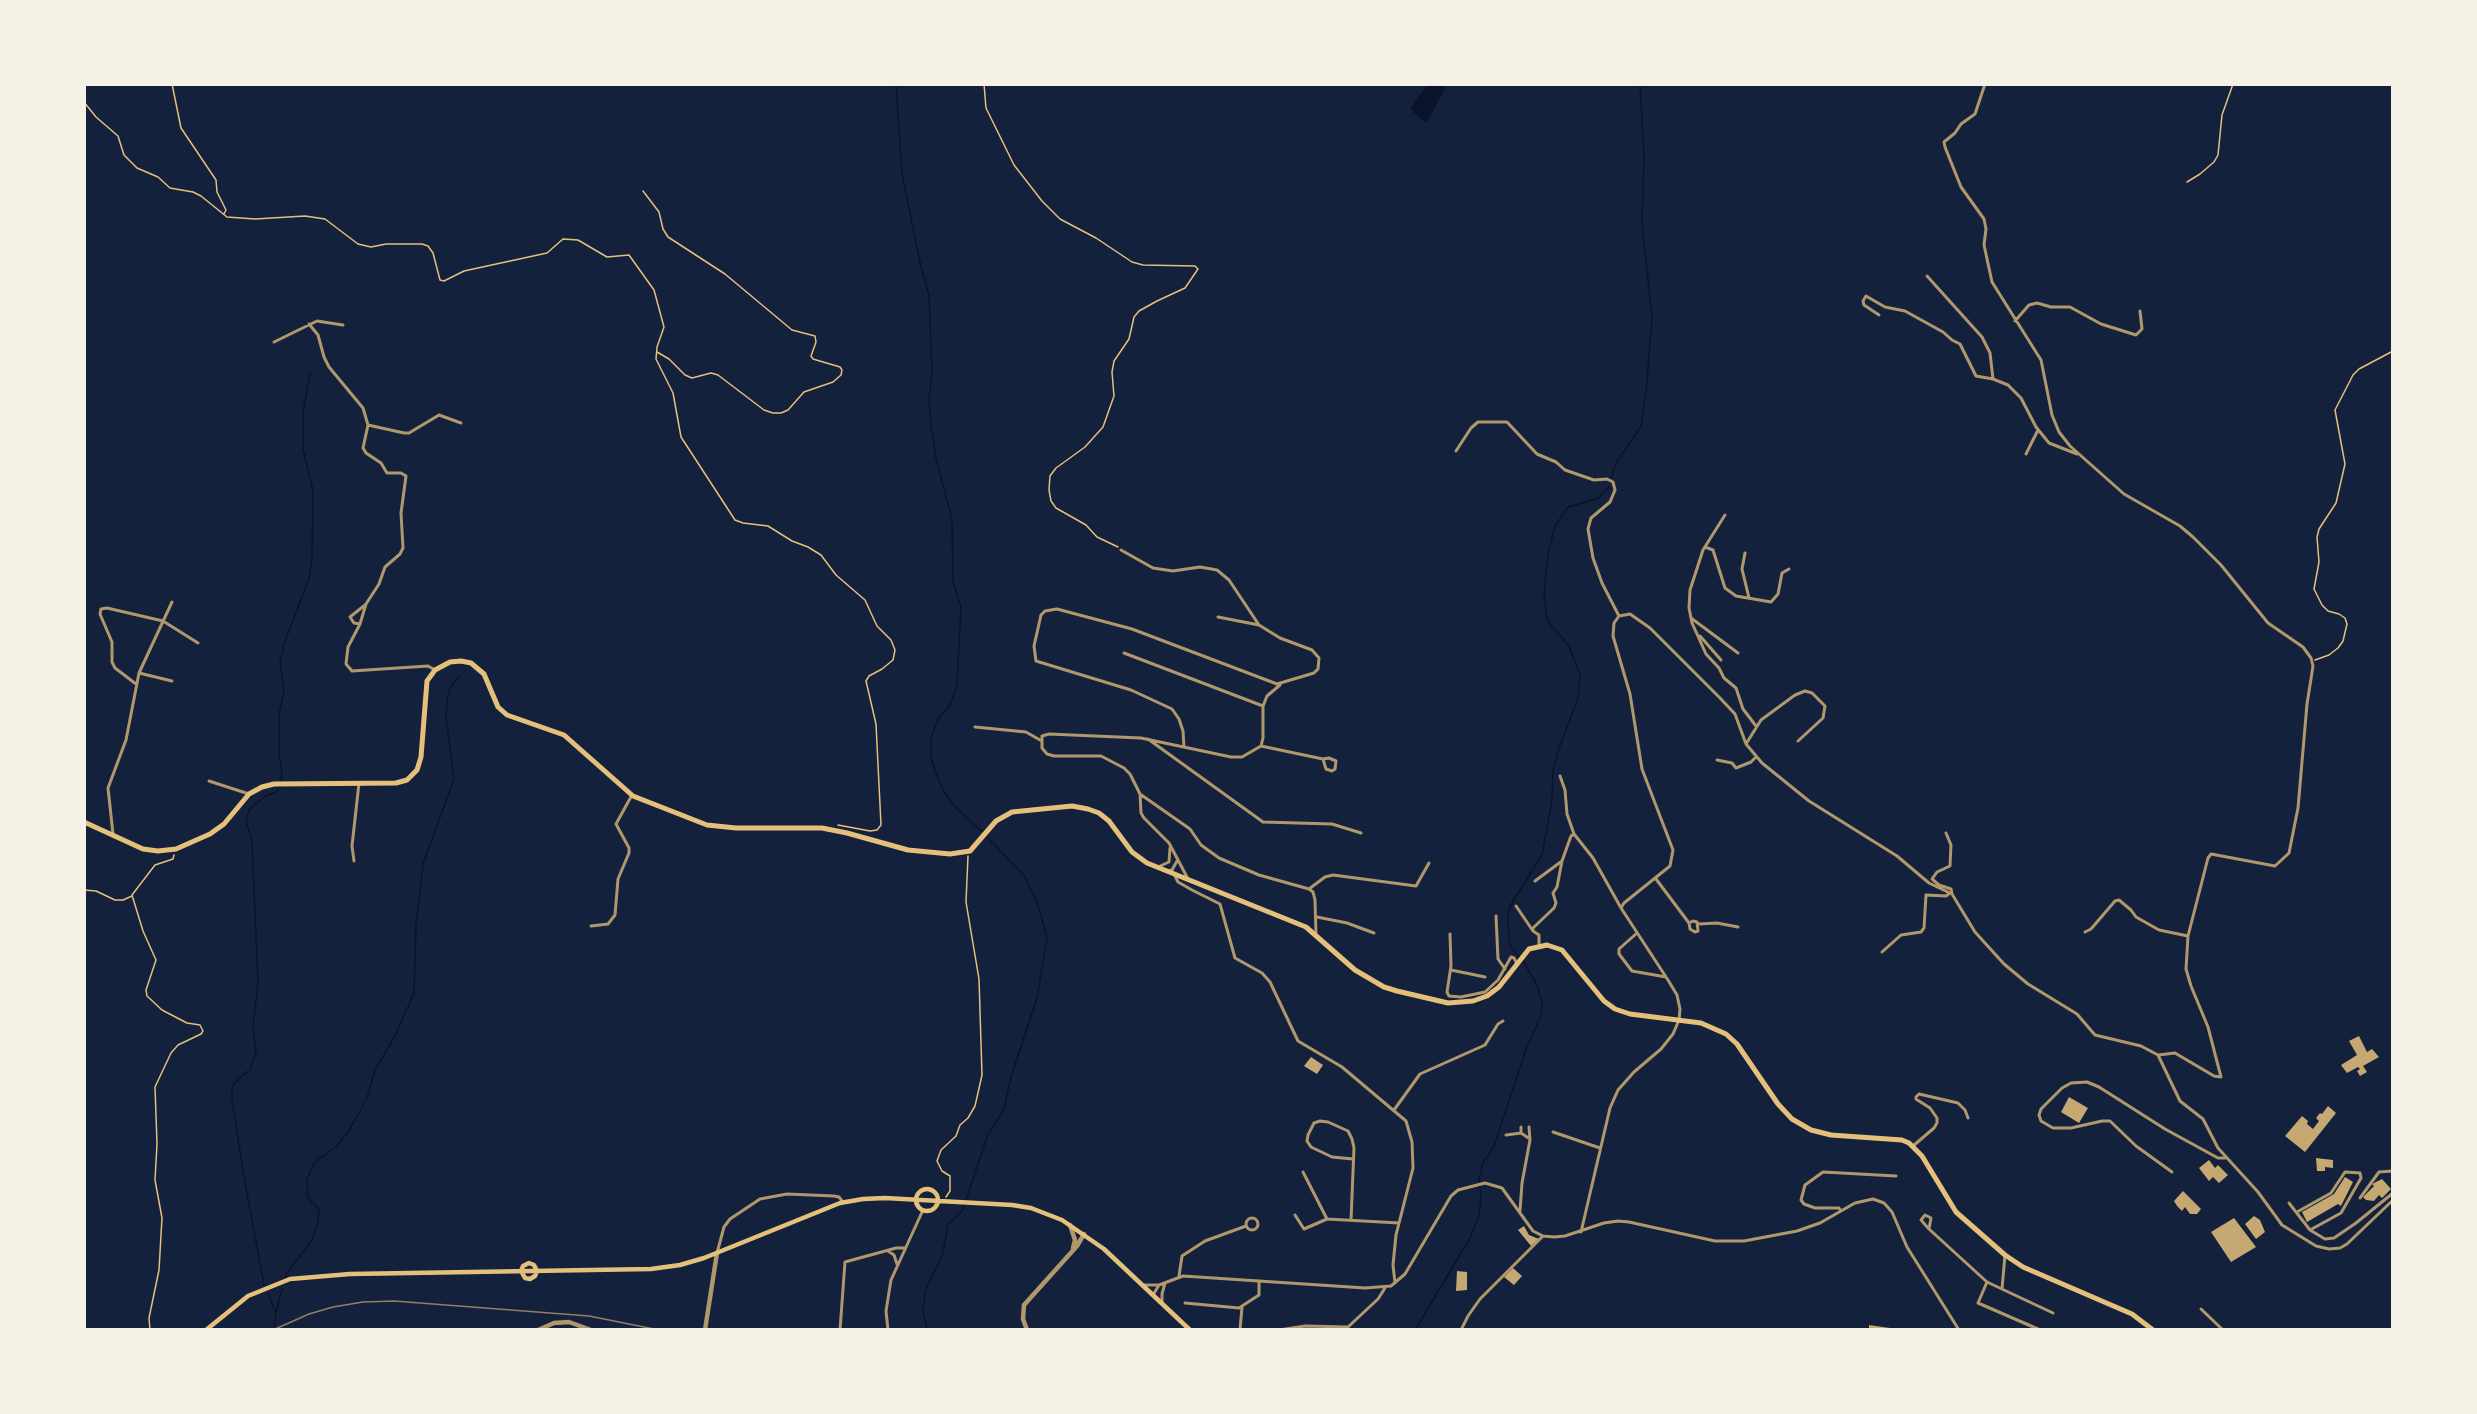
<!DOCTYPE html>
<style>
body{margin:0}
#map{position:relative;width:2477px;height:1414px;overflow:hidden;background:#14213d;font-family:"Public Sans",sans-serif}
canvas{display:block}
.frame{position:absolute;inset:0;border:86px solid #f6f1e7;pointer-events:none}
</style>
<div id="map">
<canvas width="2477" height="1414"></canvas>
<div class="frame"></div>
</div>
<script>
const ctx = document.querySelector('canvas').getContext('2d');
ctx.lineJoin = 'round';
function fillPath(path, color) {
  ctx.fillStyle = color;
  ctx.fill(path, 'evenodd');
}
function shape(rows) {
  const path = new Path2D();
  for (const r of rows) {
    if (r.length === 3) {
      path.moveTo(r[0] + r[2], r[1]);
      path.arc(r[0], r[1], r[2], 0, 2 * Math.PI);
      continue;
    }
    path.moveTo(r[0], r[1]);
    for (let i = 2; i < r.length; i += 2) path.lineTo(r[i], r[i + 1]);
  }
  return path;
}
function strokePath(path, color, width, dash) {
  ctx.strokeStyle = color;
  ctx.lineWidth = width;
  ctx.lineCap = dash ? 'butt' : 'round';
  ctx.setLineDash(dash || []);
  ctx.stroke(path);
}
fillPath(shape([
 [1428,84,1443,84,1445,89,1427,122,1423,121,1410,109]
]), '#0b132b');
strokePath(shape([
 [896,84,902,174,921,267,929,295,932,372,929,400,931,425,936,459,952,519,953,581,961,607,957,685,950,705,938,719,931,738,931,757,936,774,945,793,957,809,984,833],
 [1611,478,1616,463,1641,426,1646,393,1652,318,1642,222,1644,156,1640,84],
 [280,782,282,773,279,754,279,714,284,691,280,662,285,641,309,579,312,557,313,491,303,449,303,412,310,374],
 [1520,958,1510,946,1509,939,1508,917,1510,906,1542,855,1552,800,1553,771,1558,751,1578,698,1580,675,1569,646,1547,620,1544,594,1548,554,1555,526,1568,507,1599,498,1610,486],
 [966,1200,987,1137,1004,1109,1011,1077,1037,998,1047,937,1037,902,1024,875,987,837],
 [285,1278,287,1273,312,1240,318,1222,319,1210,308,1197,307,1180,312,1167,316,1161,336,1147,350,1129,367,1098,375,1070,395,1036,414,993,416,925,423,864,454,779,446,717,447,701,450,687,460,676],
 [264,1285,244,1177,232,1099,232,1086,250,1069,256,1054,253,1026,258,983,252,841,246,821,249,810,264,797,278,791,279,787],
 [268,1294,276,1312],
 [274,1330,276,1313,282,1289],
 [927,1330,923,1309,926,1289,942,1257,948,1224,962,1211,964,1205],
 [1415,1330,1470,1238,1479,1216,1481,1198,1479,1179,1483,1163,1494,1146,1527,1046,1541,1016,1542,1003,1537,985,1523,961]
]), '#0b132b', 1.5);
fillPath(shape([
 [2359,1036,2367,1052,2372,1049,2379,1057,2363,1066,2367,1072,2360,1076,2357,1071,2360,1069,2358,1067,2347,1073,2341,1065,2357,1055,2349,1041],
 [1311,1057,1323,1065,1317,1074,1304,1066],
 [2069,1097,2088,1108,2079,1123,2061,1112],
 [2328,1106,2336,1113,2305,1152,2285,1136,2302,1116,2308,1121,2307,1124,2313,1129,2319,1121,2316,1118,2320,1113,2322,1114],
 [2316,1158,2333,1160,2333,1168,2325,1167,2325,1171,2317,1171],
 [2209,1160,2215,1168,2218,1165,2228,1175,2219,1183,2213,1177,2209,1181,2199,1168],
 [2345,1177,2353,1182,2341,1206,2338,1204,2307,1222,2302,1212,2334,1194],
 [2382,1179,2391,1189,2382,1198,2379,1195,2374,1201,2366,1200,2363,1197,2374,1186,2372,1184],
 [2183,1191,2201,1209,2197,1214,2190,1214,2185,1207,2182,1211,2177,1206,2174,1201],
 [2254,1216,2260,1220,2265,1232,2256,1239,2245,1224],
 [2234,1218,2256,1247,2231,1262,2211,1232],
 [1524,1226,1529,1235,1539,1239,1531,1246,1518,1230],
 [1513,1268,1522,1276,1514,1285,1504,1277],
 [1457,1271,1467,1272,1467,1290,1456,1291],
 [1869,1325,1897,1329,1897,1330,1869,1330]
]), '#c6a872');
strokePath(shape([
 [172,84,181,128,216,180,217,192,226,210,224,214],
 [984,84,986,108,1014,165,1042,201,1060,219,1096,238,1132,262,1143,265,1195,266,1198,269,1185,288,1157,301,1139,311,1134,317,1129,339,1114,361,1112,372,1114,396,1103,427,1085,447,1056,468,1050,476,1049,490,1051,501,1056,508,1086,525,1097,537,1118,547],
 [84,102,96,117,118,136,124,155,137,168,158,177,170,188,193,192,201,196,227,217,255,219,305,216,325,219,358,244,371,247,386,244,422,244,428,246,433,253,440,280,444,281,464,271,547,253,563,239,578,240,607,257,629,255,654,290,664,327,657,347,656,359,673,393,681,437,735,520,743,523,768,526,792,541,808,547,821,555,836,575,865,600,877,626,891,640,895,650,893,660,882,669,869,676,866,681,876,724,881,825,877,830,870,831,838,825],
 [2187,182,2200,174,2214,162,2218,155,2222,115,2233,84],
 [643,191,659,212,663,229,668,237,725,274,792,330,815,336,816,342,811,356,813,359,840,367,842,370,841,375,833,382,804,392,788,410,781,413,773,413,764,410,718,375,711,373,692,378,685,375,669,359,657,352],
 [2315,660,2329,655,2338,648,2343,641,2347,624,2345,618,2339,614,2328,611,2322,605,2314,589,2319,562,2317,537,2319,529,2336,503,2345,464,2335,410,2353,375,2359,369,2393,351],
 [84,890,96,891,115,900,123,900,132,896],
 [946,1197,950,1191,950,1176,942,1171,937,1161,941,1150,956,1136,960,1125,968,1118,975,1106,982,1075,979,979,966,902,968,856],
 [150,1330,149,1318,159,1270,162,1218,155,1180,157,1144,155,1087,171,1053,178,1045,201,1034,203,1031,200,1025,187,1023,162,1010,147,996,146,990,156,960,143,931,132,895,155,865,173,859,174,855]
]), '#e5c07b', 1.5);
strokePath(shape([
 [1985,84,1975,114,1961,124,1955,133,1944,142,1945,147,1961,187,1984,219,1986,229,1984,245,1992,282,2041,360,2052,415,2059,432,2070,446,2124,494,2180,526,2193,537,2221,565,2268,623,2303,647,2311,658,2313,666,2307,704,2298,808,2289,853,2275,866,2211,854,2208,858,2188,936,2186,969,2191,986,2208,1027,2221,1077,2214,1076,2175,1053,2158,1055],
 [1927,276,1982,337,1990,353,1993,379,2008,385,2021,398,2036,427,2049,443,2077,454],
 [1879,315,1864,305,1863,301,1866,296,1885,307,1905,311,1943,332,1952,340,1960,344,1976,376,1993,379],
 [2015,321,2029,305,2037,303,2051,307,2070,307,2101,324,2136,335,2142,329,2140,311],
 [309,324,318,335,324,357,329,367,363,408,368,425,363,448,366,453,381,463,387,473,401,473,406,476,401,513,403,548,400,554,385,567,379,584,366,604,360,624,348,647,346,664,352,671,428,666,435,670],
 [274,342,317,321,343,325],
 [368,425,404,433,409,433,439,415,461,423],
 [1456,451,1471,428,1478,422,1507,422,1537,454,1556,462,1565,470,1594,480,1607,479,1613,482,1615,490,1610,502,1591,518,1588,529,1593,558,1602,583,1619,616,1630,614,1650,628,1720,698,1735,714,1746,744,1762,763,1809,801,1897,856,1929,883,1952,894,1975,932,2004,964,2028,984,2077,1014,2095,1035,2141,1046,2158,1055,2180,1101,2203,1119,2218,1148,2258,1192,2282,1225,2316,1246,2329,1249,2340,1248,2347,1244,2393,1200],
 [2026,454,2038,430],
 [1725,515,1703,550,1690,590,1689,608,1692,623,1706,654,1719,668,1724,678,1736,688,1743,709,1756,726],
 [1705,547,1713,550,1725,588,1736,596,1771,602,1778,594,1782,573,1789,569],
 [1121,550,1153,568,1173,571,1200,567,1217,570,1229,580,1259,625,1280,638,1312,650,1319,658,1318,669,1314,673,1277,684,1132,629,1057,609,1045,611,1041,615,1034,646,1036,661,1131,690,1172,709,1179,719,1183,731,1184,747],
 [1745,553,1742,569,1749,598],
 [1218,617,1259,625],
 [1691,618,1738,653],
 [360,624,354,623,350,617,365,605],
 [1700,636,1721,660],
 [1124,653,1263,706],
 [139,673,172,681],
 [136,684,115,668,112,662,112,642,100,614,101,609,107,608,163,621,198,643],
 [975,727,1026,732,1040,740],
 [1148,739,1263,822,1332,824,1361,833],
 [1746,744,1761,720,1795,695,1805,691,1812,693,1825,706,1823,718,1798,741],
 [1261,746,1323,759,1326,769,1332,771,1335,769,1336,761,1329,758,1323,759],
 [1717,760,1732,763,1736,768,1751,762,1756,757],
 [1560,776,1565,790,1567,814,1574,834,1593,858,1621,908],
 [209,781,249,794],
 [1140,794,1190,829,1201,845,1219,858,1259,875,1309,889,1313,892,1315,900,1316,935],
 [1946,833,1951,845,1950,866,1937,872,1932,879,1939,885,1951,889,1952,894],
 [113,834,108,788,126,740,139,673,172,602],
 [354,861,352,846,359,783],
 [1158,867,1169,862,1170,848],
 [1168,871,1172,870,1177,861],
 [1175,876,1178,882,1192,890,1220,904,1235,958,1262,973,1270,982,1298,1041,1342,1067,1406,1121,1412,1142,1413,1168,1396,1235,1393,1265,1395,1283],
 [1187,877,1169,843,1144,818,1141,813,1140,794,1130,774,1124,768,1101,756,1054,756,1047,754,1042,748,1042,736,1049,734,1141,738,1231,757,1242,757,1261,746,1263,738,1263,706,1267,696,1280,685],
 [1656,879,1689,923,1690,929,1695,932,1698,931,1697,922,1693,921,1689,923],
 [1535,881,1562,861],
 [1309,889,1325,877,1333,875,1416,886,1429,863],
 [1516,906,1533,931],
 [1496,916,1498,959,1505,969],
 [1317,917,1347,923,1374,933],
 [1699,924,1717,923,1738,927],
 [591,926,608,924,615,915,618,879,629,853,629,848,616,824,632,795],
 [2085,932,2091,929,2115,901,2119,900,2131,910,2136,917,2159,930,2188,936],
 [1637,933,1619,949,1619,954,1632,971,1666,977],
 [1450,934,1451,966,1447,992,1449,996,1461,997,1485,992,1498,980,1511,957,1514,958,1517,964],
 [1539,947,1539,935,1533,931,1533,928,1554,908,1556,903,1553,893,1557,887,1562,861,1571,836,1574,834],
 [1882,952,1901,935,1921,932,1924,928,1926,895,1946,896,1950,893],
 [1451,970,1485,977],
 [1394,1110,1420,1074,1485,1045,1498,1024,1503,1021],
 [1521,1127,1521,1133,1530,1139],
 [1553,1132,1600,1148],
 [1506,1135,1521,1133],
 [1913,1146,1934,1128,1937,1123,1937,1118,1930,1108,1916,1099,1916,1097,1919,1094,1958,1103,1965,1110,1968,1118],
 [1303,1172,1327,1219,1399,1223],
 [2172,1172,2136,1146,2110,1121,2102,1121,2071,1128,2053,1128,2041,1121,2039,1115,2041,1109,2062,1088,2071,1083,2087,1082,2099,1087,2165,1129,2218,1158,2225,1158],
 [2360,1198,2379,1172,2393,1171],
 [2289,1203,2310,1230,2325,1239,2334,1238,2356,1223,2393,1193],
 [1520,1211,1522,1183,1530,1140,1529,1127],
 [1841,1211,1839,1208,1815,1208,1804,1204,1801,1200,1805,1185,1823,1172,1896,1176],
 [2297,1212,2331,1193,2345,1172,2360,1173,2361,1178,2341,1213,2310,1230],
 [1295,1215,1304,1229,1327,1219],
 [1252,1224,6],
 [1351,1220,1354,1148,1352,1139,1348,1131,1328,1122,1320,1121,1314,1123,1308,1135,1307,1141,1311,1147,1332,1157,1353,1159],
 [1929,1229,1921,1220,1925,1215,1931,1218,1929,1229,1987,1282,2053,1313],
 [1581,1232,1610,1108,1618,1090,1634,1072,1661,1049,1673,1034,1679,1020,1680,1009,1677,995,1668,980,1621,908,1624,903,1670,866,1673,850,1642,769,1630,694,1613,636,1614,623,1619,616],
 [888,1251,894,1255,897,1264],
 [717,1253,724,1227,730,1219,760,1199,787,1194,834,1196,839,1197,843,1202],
 [1179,1276,1182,1256,1205,1241,1246,1226],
 [1987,1282,1978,1303,2038,1329],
 [1142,1285,1159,1285,1183,1276,1365,1288,1391,1286,1405,1274,1451,1196,1458,1190,1485,1183,1502,1188,1533,1231,1543,1236,1554,1237,1565,1236,1604,1223,1618,1221,1629,1222,1715,1241,1744,1241,1797,1231,1820,1223,1855,1203,1873,1199,1884,1203,1892,1212,1907,1247,1959,1330],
 [2002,1289,2005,1255],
 [1153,1295,1159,1285],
 [1162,1303,1162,1294,1165,1283],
 [1185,1303,1239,1308,1259,1295,1259,1281],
 [2201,1309,2223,1330],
 [840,1330,845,1262,896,1248,905,1248],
 [888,1330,886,1311,891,1280,923,1210],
 [1240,1330,1242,1307],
 [1279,1330,1305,1326,1348,1327,1378,1299,1385,1288],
 [1461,1330,1468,1316,1480,1299,1543,1236]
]), '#b1986c', 3);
strokePath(shape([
 [1070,1225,1075,1240,1073,1248],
 [538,1330,554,1323,569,1322,591,1330],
 [705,1330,717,1253],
 [1027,1330,1023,1319,1024,1305,1077,1246,1084,1234]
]), '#b1986c', 4.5);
strokePath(shape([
 [927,1200,11],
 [521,1271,523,1266,529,1263,534,1265,537,1271],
 [521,1271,525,1278,530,1279,535,1276,537,1271],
 [206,1330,248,1296,290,1279,350,1274,651,1269,680,1265,704,1258,840,1203,863,1199,885,1198,1012,1205,1031,1208,1062,1220,1104,1249,1190,1330]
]), '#e5c07b', 4.5);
strokePath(shape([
 [84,822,143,849,158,851,176,849,210,834,224,824,249,794,262,787,274,784,396,783,407,780,417,770,421,757,427,681,435,670,450,662,461,661,471,663,484,674,498,707,507,715,564,735,633,796,707,825,736,828,822,828,847,833,908,850,950,854,970,851,996,821,1012,812,1072,806,1088,809,1099,813,1109,821,1132,852,1147,863,1306,927,1355,970,1384,987,1397,991,1448,1003,1473,1001,1487,996,1499,987,1529,949,1547,945,1562,950,1604,1001,1615,1009,1630,1014,1701,1023,1726,1034,1737,1044,1778,1104,1792,1119,1811,1130,1831,1135,1902,1140,1909,1143,1922,1156,1956,1212,2005,1255,2023,1267,2132,1314,2153,1330]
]), '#e5c07b', 5);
strokePath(shape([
 [273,1330,309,1314,333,1307,363,1302,394,1301,589,1316,659,1330]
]), '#918062', 1.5);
</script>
